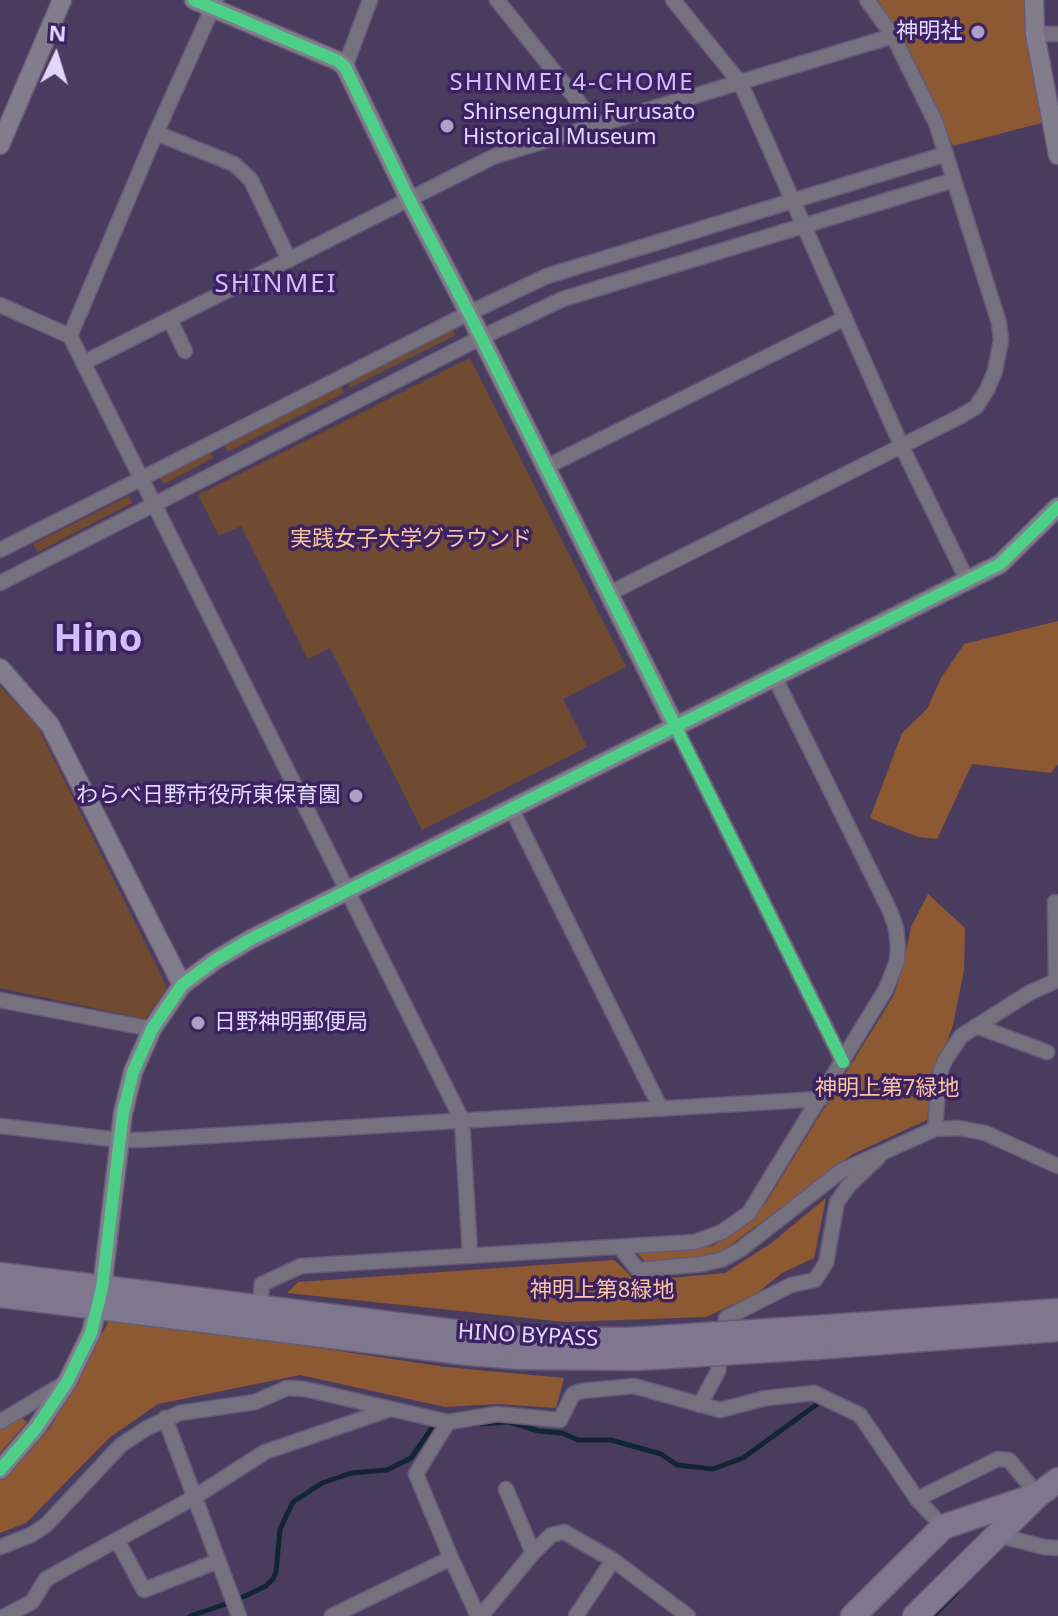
<!DOCTYPE html>
<meta charset="utf-8">
<style>
body{margin:0}
#map{position:relative;width:1058px;height:1616px;overflow:hidden;background:#4a3c5e;font-family:"Noto Sans",sans-serif}
canvas{display:block}
.north{position:absolute;left:16px;top:16px;width:80px;height:80px;-webkit-text-stroke:6px #3c2261;paint-order:stroke;rotate:4deg;font-size:22px;font-weight:700;line-height:32px;text-align:center;color:#e2d7fd}
.north::after{content:'';display:block;margin:auto;width:28px;height:36px;background:#e2d7fd;clip-path:polygon(50% 0,100% 100%,50% 72%,0 100%)}
</style>
<div id="map">
<canvas width="1058" height="1616"></canvas>
<div class="north">N</div>
</div>
<script>
const ctx = document.querySelector('canvas').getContext('2d');
ctx.lineJoin = 'round';
function fillPath(path, color) {
  ctx.fillStyle = color;
  ctx.fill(path, 'evenodd');
}
function shape(rows) {
  const path = new Path2D();
  for (const r of rows) {
    path.moveTo(r[0], r[1]);
    for (let i = 2; i < r.length; i += 2) path.lineTo(r[i], r[i + 1]);
  }
  return path;
}
function strokePath(path, color, width, dash) {
  ctx.strokeStyle = color;
  ctx.lineWidth = width;
  ctx.lineCap = dash ? 'butt' : 'round';
  ctx.setLineDash(dash || []);
  ctx.stroke(path);
}
function label(font, color, halo, rows, align = 'center') {
  ctx.font = font + ' "Noto Sans","Noto Sans JP",sans-serif';
  ctx.lineWidth = 7;
  ctx.setLineDash([]);
  ctx.textBaseline = 'middle';
  ctx.strokeStyle = halo;
  ctx.fillStyle = color;
  for (const [text, x, y, turn = 0] of rows) {
    ctx.save();
    ctx.translate(x, y);
    ctx.rotate((+turn || 0) * Math.PI / 180);
    ctx.textAlign = isNaN(turn) ? turn : align;
    if (halo) ctx.strokeText(text, 0, 0);
    ctx.fillText(text, 0, 0);
    ctx.restore();
  }
}
fillPath(shape([
 [452,329,456,335,350,388,348,382],
 [470,358,626,667,563,699,587,747,422,830,330,648,308,659,241,526,219,536,198,495],
 [341,385,344,393,227,452,225,446],
 [209,450,213,458,164,484,159,477],
 [129,496,132,503,38,552,33,544],
 [0,686,38,727,166,985,166,990,145,1019,0,988]
]), '#714b31');
fillPath(shape([
 [878,0,1027,0,1045,122,953,146,921,73],
 [1058,621,1058,764,1051,773,972,764,937,839,918,837,870,818,902,733,927,709,941,678,964,644],
 [928,894,965,928,964,970,953,1025,934,1078,927,1120,853,1154,717,1255,646,1262,637,1253,713,1246,740,1227,765,1204,894,995,903,967,911,927],
 [826,1198,814,1258,782,1273,756,1294,706,1317,565,1322,287,1293,298,1282,614,1260,636,1281,725,1273,770,1244],
 [111,1317,446,1367,564,1378,556,1408,497,1404,445,1407,300,1375,158,1404,109,1438,26,1523,0,1533,0,1481,50,1428],
 [17,1414,27,1422,0,1453,0,1424]
]), '#8c5932');
strokePath(shape([
 [481,1424,509,1422,539,1431,562,1433,578,1440,611,1440,661,1454,677,1465,713,1469,743,1458,820,1402,822,1403],
 [243,1597,266,1586,273,1579,276,1572,280,1529,293,1502,322,1483,351,1473,387,1470,411,1458,432,1428],
 [190,1616,226,1604],
 [933,1616,957,1592]
]), '#122535', 5);
const street = shape([
 [497,0,597,125],
 [673,0,741,84,902,447,967,580],
 [1035,34,1058,34],
 [345,67,370,0],
 [156,133,234,164,251,180,289,260],
 [0,305,70,336,462,1120,470,1254],
 [170,320,185,351],
 [70,336,156,133,216,0],
 [83,363,495,156,893,36],
 [544,468,845,318],
 [0,550,469,313,547,276,946,154],
 [0,583,480,338,563,299,954,180],
 [608,594,961,416,976,407,987,390,995,371,1001,340,999,323,936,123,893,36,867,0],
 [675,726,843,1062],
 [511,808,661,1109],
 [1055,902,1056,980],
 [0,1000,152,1029],
 [976,1026,1047,1052],
 [0,1126,120,1140,140,1140,820,1099],
 [935,1129,939,1076,944,1062,961,1036,1029,993,1058,980],
 [620,1247,638,1270,703,1264,723,1259,741,1249,841,1171,935,1129,959,1128,985,1133,1058,1166],
 [260,1308,262,1284,301,1266,695,1242,722,1232,749,1213,886,989,897,961,898,947,896,928,890,911,774,676],
 [700,1405,718,1371,726,1318,791,1285,815,1280,826,1263,837,1202,849,1185,878,1158],
 [165,1418,239,1616],
 [0,1422,63,1384],
 [448,1422,416,1474,451,1558],
 [506,1489,533,1553],
 [917,1499,998,1459,1009,1460,1038,1495],
 [1004,1531,1009,1538,1044,1547,1058,1548],
 [117,1540,144,1590,218,1561],
 [0,1547,31,1535,46,1525,121,1445,147,1428,180,1413,255,1402,287,1388,305,1389,448,1422,497,1414,560,1420,573,1394,581,1391,634,1386,720,1410,766,1398,814,1393,860,1415,917,1499,943,1527],
 [5,1616,32,1602,46,1579,193,1498,265,1452,391,1409],
 [332,1616,451,1558,478,1616],
 [481,1616,533,1553,551,1535,564,1532,613,1560,688,1616],
 [576,1616,613,1560]
]);
const secondary = shape([
 [194,0,338,61,345,67,409,199,469,313,675,726],
 [1034,0,1035,34,1058,155],
 [0,145,62,0],
 [0,668,50,725,182,985],
 [0,1470,37,1427,67,1382,91,1333,102,1288,123,1113,133,1072,152,1029,182,985,214,961,251,939,1000,564,1058,507]
]);
const highway = shape([
 [0,1275,470,1334,522,1339],
 [0,1295,469,1353,521,1357],
 [815,1328,1058,1311],
 [817,1347,1058,1329],
 [853,1616,943,1527,1038,1495],
 [915,1616,1038,1495,1058,1480]
]);
strokePath(street, '#665a78', 17);
strokePath(secondary, '#665a78', 21);
strokePath(highway, '#665a78', 27);
strokePath(street, '#75717f', 14);
strokePath(secondary, '#827d8c', 18);
strokePath(highway, '#7f778d', 24);
const highwayBridge = shape([
 [522,1339,628,1340,815,1328],
 [521,1357,637,1358,817,1347]
]);
strokePath(highwayBridge, '#665a78', 27, []);
strokePath(highwayBridge, '#7f778d', 24);
strokePath(shape([
 [194,0,338,61,345,67,409,199,469,313,843,1062],
 [0,1470,37,1427,67,1382,91,1333,102,1288,123,1113,133,1072,152,1029,182,985,214,961,251,939,1000,564,1058,507]
]), '#4dcf88', 12);
for (const [x, y, r, color] of [
 [978,32,8,"#ada1c5"],
 [447,126,8,"#ada1c5"],
 [356,796,8,"#ada1c5"],
 [198,1023,8,"#ada1c5"]
]) {
  const dot = new Path2D();
  dot.arc(x, y, r, 0, 2 * Math.PI);
  ctx.fillStyle = color;
  ctx.fill(dot);
  strokePath(dot, '#3c2261', 3);
}
label('22px', '#e2d7fd', '#3c2261', [
 ["神明社",962,32],
 ["Shinsengumi Furusato",463,113,"left"],
 ["Historical Museum",463,138,"left"],
 ["わらべ日野市役所東保育園",340,796],
 ["日野神明郵便局",214,1023,"left"]
], 'right');
label('22px', '#f9c69f', '#3c2261', [
 ["実践女子大学グラウンド",411,540],
 ["神明上第7緑地",887,1089],
 ["神明上第8緑地",602,1291]
]);
label('22px', '#e2d7fd', '#3c2261', [
 ["HINO BYPASS",528,1336,3]
]);
ctx.letterSpacing = '2px';
label('24px', '#d1befb', '#3c2261', [
 ["SHINMEI 4-CHOME",572,83]
]);
ctx.letterSpacing = '0px';
ctx.letterSpacing = '2px';
label('26px', '#d1befb', '#3c2261', [
 ["SHINMEI",276,285]
]);
ctx.letterSpacing = '0px';
label('bold 38px', '#d1befb', '#3c2261', [
 ["Hino",98,640]
]);
</script>
